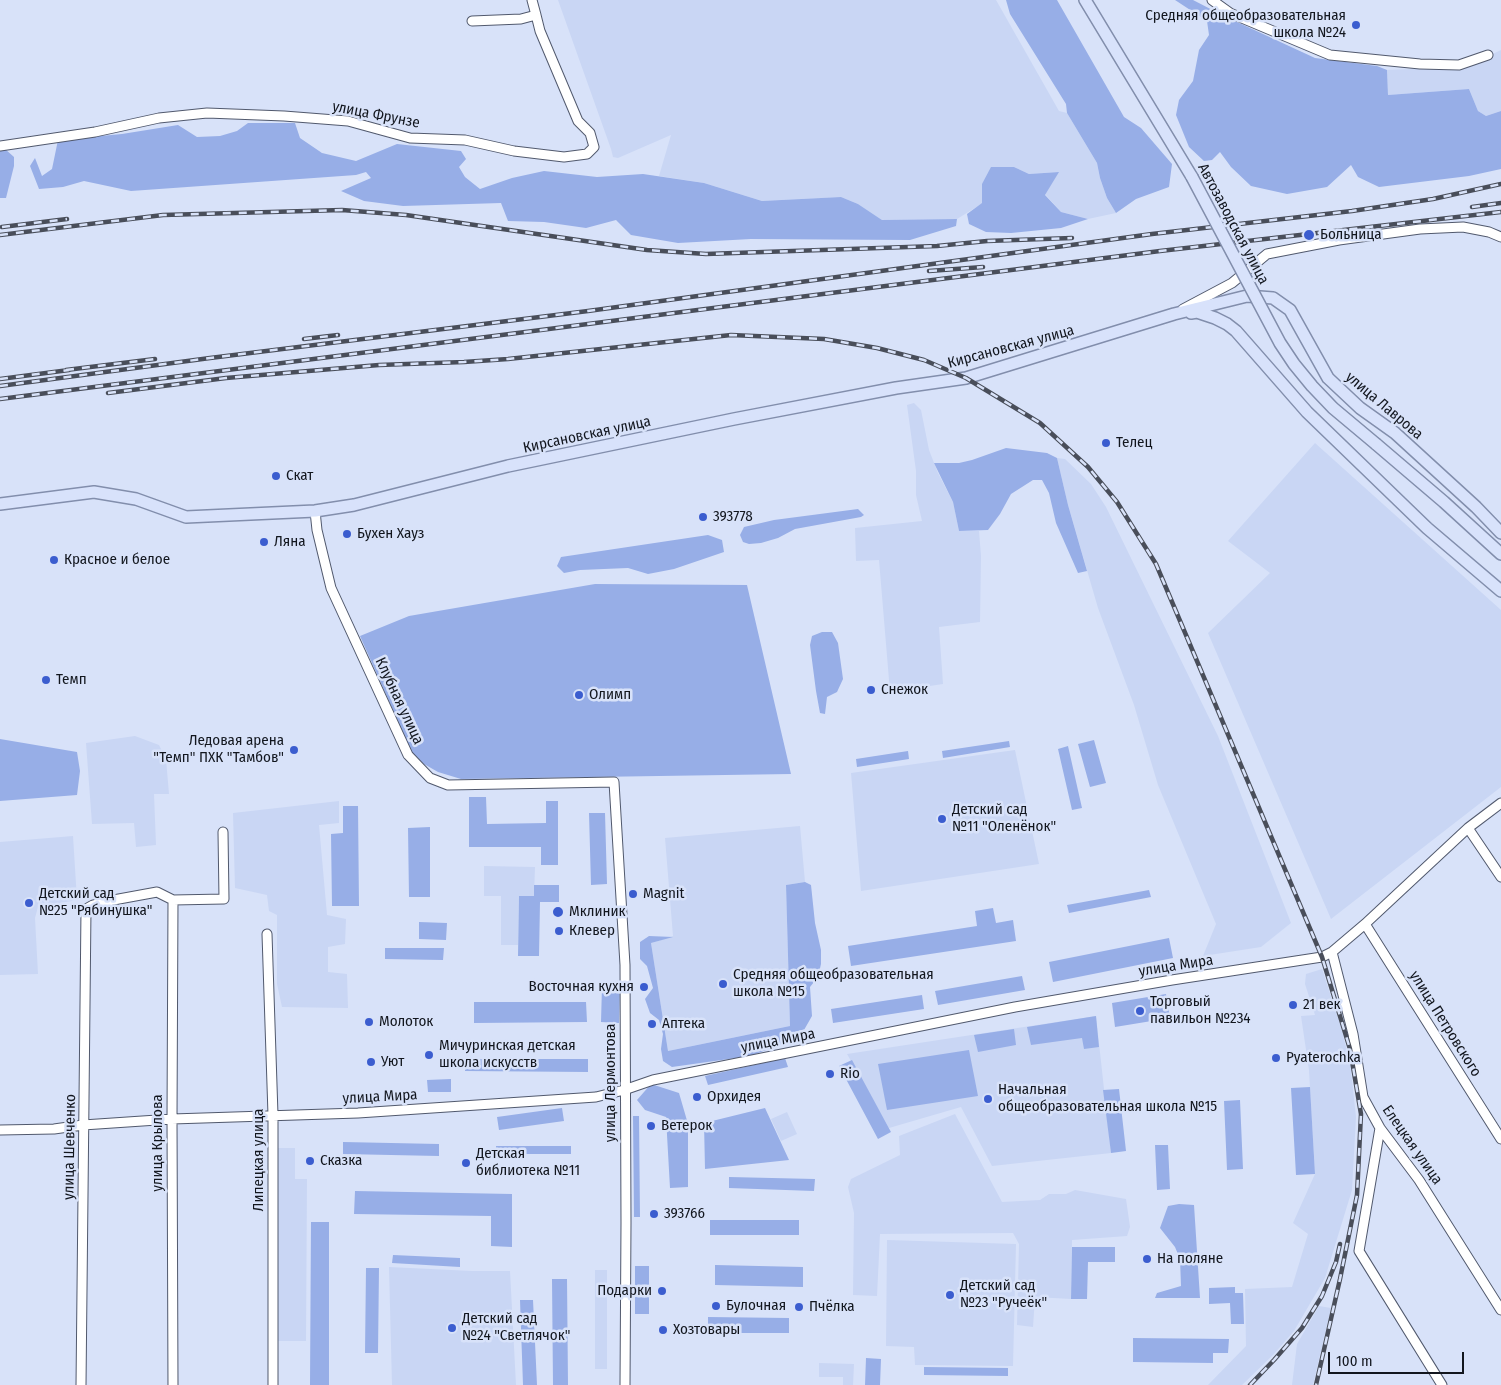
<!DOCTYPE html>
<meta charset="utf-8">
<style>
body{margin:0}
#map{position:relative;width:1501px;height:1385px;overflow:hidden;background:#d8e2f9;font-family:"Fira Sans Condensed",sans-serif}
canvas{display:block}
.scale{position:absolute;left:1328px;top:1352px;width:136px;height:22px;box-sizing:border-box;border:2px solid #12161e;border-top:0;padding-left:6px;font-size:15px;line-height:18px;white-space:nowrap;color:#12161e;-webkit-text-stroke:4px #d8e2f9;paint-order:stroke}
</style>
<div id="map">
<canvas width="1501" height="1385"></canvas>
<div class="scale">100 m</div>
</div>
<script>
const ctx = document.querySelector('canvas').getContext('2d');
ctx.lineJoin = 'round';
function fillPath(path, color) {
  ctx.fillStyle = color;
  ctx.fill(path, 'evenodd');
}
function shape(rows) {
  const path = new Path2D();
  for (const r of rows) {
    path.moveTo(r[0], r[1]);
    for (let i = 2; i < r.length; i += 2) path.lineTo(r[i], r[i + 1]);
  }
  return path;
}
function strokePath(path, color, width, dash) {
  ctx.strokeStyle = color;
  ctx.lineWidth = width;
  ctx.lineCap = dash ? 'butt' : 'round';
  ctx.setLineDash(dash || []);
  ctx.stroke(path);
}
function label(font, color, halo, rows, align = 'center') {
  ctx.font = font + ' "Fira Sans Condensed",sans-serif';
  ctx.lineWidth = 5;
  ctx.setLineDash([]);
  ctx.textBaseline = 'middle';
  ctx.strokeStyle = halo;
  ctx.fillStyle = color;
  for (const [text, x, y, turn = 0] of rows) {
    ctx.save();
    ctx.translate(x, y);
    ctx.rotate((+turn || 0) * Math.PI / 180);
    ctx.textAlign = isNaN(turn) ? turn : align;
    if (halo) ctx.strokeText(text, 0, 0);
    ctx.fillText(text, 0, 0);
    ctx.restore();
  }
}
fillPath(shape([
 [558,0,996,0,1059,111,1067,113,1097,163,1100,178,1107,198,1116,213,1088,219,1061,212,1045,194,1058,172,1029,174,1014,167,982,184,983,203,957,219,882,220,858,204,841,197,762,201,704,183,659,176,671,135,618,158,613,157,611,149],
 [1501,50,1501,111,1486,116,1478,111,1469,89,1388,95,1387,70,1466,67],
 [914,403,921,410,929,450,938,473,953,502,959,531,979,531,981,556,980,622,939,627,943,684,890,692,879,560,856,561,855,528,922,521,916,495,916,471,907,405],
 [1315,443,1501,610,1501,787,1331,919,1208,633,1270,573,1228,541],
 [1057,458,1065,459,1091,484,1106,507,1218,736,1291,923,1261,947,1203,956,1216,924,1158,785,1134,705,1098,608,1068,505],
 [135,736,159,745,166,759,169,794,154,794,156,845,136,847,134,823,92,824,86,743],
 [1015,750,1039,864,861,891,851,773],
 [339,801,339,823,319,825,327,915,346,919,345,944,328,947,328,972,347,974,348,1008,282,1007,277,984,277,915,269,911,267,895,235,888,233,813],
 [800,826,805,882,786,885,790,1026,668,1051,651,943,673,936,665,838],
 [73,836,77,900,38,907,35,918,38,974,0,975,0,842],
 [484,866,535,867,534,896,519,896,518,945,501,945,501,896,484,896],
 [1322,969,1340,1024,1350,1062,1356,1117,1352,1190,1325,1278,1294,1331,1273,1355,1242,1385,1208,1385,1246,1346,1245,1289,1292,1287,1308,1234,1293,1223,1315,1174,1309,1070,1301,1016,1315,1015,1305,984,1306,974],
 [1096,1016,1111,1153,992,1166,961,1107,889,1128,847,1054],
 [787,1112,797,1134,781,1141,771,1119],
 [955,1114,1002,1202,1040,1200,1049,1194,1066,1194,1075,1190,1126,1199,1130,1227,1127,1236,1072,1240,1071,1299,1035,1297,1033,1327,1017,1325,1019,1244,1013,1233,880,1234,877,1296,853,1295,854,1213,848,1187,851,1179,900,1155,899,1136],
 [275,1148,295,1148,295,1179,307,1179,306,1341,277,1341],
 [887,1240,1016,1244,1013,1366,915,1365,914,1347,886,1346],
 [389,1267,472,1271,510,1271,516,1385,392,1385],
 [595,1270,607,1270,607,1369,595,1369],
 [1319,1306,1331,1308,1313,1385,1292,1385,1297,1344],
 [819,1363,854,1364,853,1385,843,1385,843,1377,819,1377]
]), '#c9d6f4');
fillPath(shape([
 [1006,0,1057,0,1124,117,1141,128,1172,164,1169,187,1136,199,1116,213,1107,198,1100,178,1097,163,1067,113,1066,104,1010,14],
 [1175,0,1193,0,1224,16,1315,58,1377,66,1387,70,1388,95,1469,89,1478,111,1486,116,1501,111,1501,169,1469,176,1379,187,1358,177,1351,165,1327,187,1287,194,1251,186,1231,167,1220,152,1212,160,1204,161,1189,147,1176,115,1179,100,1193,81,1199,50,1209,35,1207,21],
 [248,123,295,123,300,138,322,153,356,161,397,144,461,151,466,159,459,167,465,177,480,189,512,178,544,171,597,177,643,174,704,183,762,201,841,197,858,204,882,220,957,219,956,226,910,240,751,239,678,243,631,235,616,220,586,228,544,222,508,221,501,203,403,206,364,201,341,191,371,178,366,172,356,175,131,191,84,181,63,187,39,189,30,166,35,158,42,176,52,169,58,140,122,134,178,125,197,137,220,136,237,131],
 [5,149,14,157,14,166,6,198,0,198,0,151],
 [991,167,1014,167,1029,174,1059,172,1045,195,1061,212,1088,219,1061,228,1011,233,986,232,969,224,967,214,982,203,982,184],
 [1006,448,1047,453,1057,458,1068,505,1087,571,1078,573,1056,523,1049,493,1042,480,1033,480,1011,494,1000,514,988,530,959,531,953,502,934,463,959,463,972,460],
 [858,509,864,515,861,517,795,529,778,538,761,543,749,544,743,542,740,535,744,527,774,520],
 [708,535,722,540,724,552,674,569,648,574,628,568,580,570,564,573,557,566,561,557],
 [595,584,747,585,791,774,461,779,438,772,424,764,412,753,360,636,409,616],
 [822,632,832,632,838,643,843,679,837,692,827,697,825,714,820,713,816,691,810,645,812,636],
 [0,739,77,752,80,771,77,795,0,801],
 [1094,740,1106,783,1090,787,1078,744],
 [1009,741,1010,747,943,758,942,751],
 [1068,746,1082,808,1072,810,1058,749],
 [908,751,909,759,857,767,856,759],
 [469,797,486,797,487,824,546,823,546,801,558,801,558,865,541,865,541,847,469,847],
 [343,806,358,806,359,906,332,906,331,834,343,833],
 [589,813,605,813,607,884,591,885],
 [430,827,430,897,409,897,408,828],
 [805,882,811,885,815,923,821,950,821,964,818,977,810,987,812,1016,804,1030,788,1042,750,1056,672,1067,663,1061,661,1049,663,1034,659,1020,650,1013,645,999,653,988,647,966,640,959,640,942,649,936,673,937,651,943,668,1051,790,1026,786,885],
 [534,885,559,885,559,902,540,902,539,956,518,956,519,896,534,896],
 [1149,890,1151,897,1069,913,1067,905],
 [993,908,996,923,1013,920,1016,941,851,966,848,946,977,926,975,911],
 [419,922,447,923,446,940,419,939],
 [1169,938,1173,958,1053,982,1049,962],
 [385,948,444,948,443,960,385,959],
 [1022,976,1025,990,938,1005,935,991],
 [602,986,620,986,619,1023,601,1022],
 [1166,994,1170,1018,1115,1027,1112,1003],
 [922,995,924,1009,833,1023,831,1009],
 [474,1002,586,1002,587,1022,474,1023],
 [1096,1016,1099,1047,1084,1049,1082,1038,1031,1045,1027,1027],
 [1014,1029,1016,1045,978,1052,974,1035],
 [969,1050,978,1096,887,1110,878,1064],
 [785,1058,788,1067,708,1085,705,1076],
 [465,1059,588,1059,588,1072,465,1071],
 [852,1060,891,1132,878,1139,839,1066],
 [451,1079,451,1092,428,1092,427,1080],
 [651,1084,679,1093,688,1124,688,1187,670,1188,666,1117,645,1110,637,1100],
 [1310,1087,1315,1174,1296,1175,1291,1088],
 [1119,1089,1126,1151,1111,1153,1103,1090],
 [1240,1100,1243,1169,1227,1170,1224,1101],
 [562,1108,564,1121,499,1130,497,1117],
 [765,1108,789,1160,705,1169,704,1123],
 [633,1116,639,1116,640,1217,634,1217],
 [343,1142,439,1144,439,1156,343,1154],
 [1155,1145,1168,1145,1170,1189,1157,1190],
 [496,1146,571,1146,571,1154,496,1154],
 [729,1177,815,1179,814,1191,729,1188],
 [355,1191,512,1194,512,1247,491,1246,491,1216,354,1214],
 [1179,1204,1194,1205,1200,1298,1155,1298,1157,1293,1181,1286,1180,1259,1175,1247,1160,1228,1168,1206],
 [710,1220,799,1220,799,1235,710,1235],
 [311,1222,329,1222,329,1385,310,1385],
 [1072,1247,1115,1247,1115,1262,1088,1262,1087,1299,1071,1299],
 [393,1255,460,1258,460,1267,392,1263],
 [715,1265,803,1267,803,1287,715,1285],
 [635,1266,649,1266,649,1314,635,1314],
 [366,1268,379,1268,378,1353,365,1353],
 [552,1279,567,1279,568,1385,553,1385],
 [1235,1287,1235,1293,1243,1293,1244,1324,1231,1324,1230,1303,1209,1304,1209,1288],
 [520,1300,533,1300,537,1385,523,1385],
 [708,1317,789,1318,789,1333,708,1333],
 [1133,1338,1229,1339,1228,1353,1213,1353,1213,1363,1133,1362],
 [866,1358,881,1359,880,1385,865,1385],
 [924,1367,1008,1368,1008,1376,924,1375]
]), '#97aee7');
const minor = shape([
 [532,0,536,15],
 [1212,0,1230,13,1330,55,1420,64,1459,65,1488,55],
 [0,146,95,132,159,118,207,113,284,116,348,121,410,138,465,140,514,151,564,157,587,154,594,147,590,133,578,121,540,31,536,15,521,19,472,21],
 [1183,309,1232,283,1267,254,1339,240,1420,229,1463,227,1489,232,1501,237],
 [315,511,317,530,331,588,408,755,430,778,448,785,614,782,625,965,626,1223,625,1385],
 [1468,828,1501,877],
 [1365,924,1501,1139],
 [267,934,273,1115,273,1385],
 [1332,952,1353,1034,1363,1097,1380,1128,1419,1180,1501,1310],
 [1380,1128,1359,1251,1442,1385],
 [0,1130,54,1129,83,1125,172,1119,358,1113,596,1097,624,1090,653,1080,1015,1007,1172,980,1322,957,1332,952,1365,924,1468,828,1501,803],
 [81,1385,86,909,93,905,108,901,157,892,173,900,224,899,223,832],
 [173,1385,172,1119,173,900]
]);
const major = shape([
 [1085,0,1192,177],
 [1191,313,1197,312,1215,318,1227,324,1236,331,1307,412,1427,528,1501,591],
 [1376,444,1444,502,1501,554],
 [0,504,94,492,136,499,186,517,315,511,354,505,508,466,734,419,896,388,966,378,1174,314,1247,296,1273,298,1290,310,1328,378,1360,408,1395,433,1476,507,1501,533]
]);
strokePath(minor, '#51596d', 11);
strokePath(major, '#828eac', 14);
strokePath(minor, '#fff', 9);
strokePath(major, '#d8e2fb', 11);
const rail = shape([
 [1472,207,1501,203],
 [2,227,67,219],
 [0,235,163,215,342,210,406,215,647,250,706,254,937,246,987,241,1072,238],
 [929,271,983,267],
 [304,339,338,335],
 [66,370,155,359],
 [0,379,69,370],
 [0,386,210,358,588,311,1152,234,1352,211,1433,199,1501,184],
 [108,393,226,378,379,365,464,362,508,359,731,335,824,339,877,348,924,360,966,378,1040,423,1088,467,1117,502,1156,564,1322,957,1350,1049,1361,1114,1357,1195,1340,1279,1316,1385],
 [0,399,1160,251,1501,212],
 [1250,1385,1274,1360,1302,1328,1322,1296,1336,1262,1340,1244]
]);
strokePath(rail, '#494e5a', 4.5);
strokePath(rail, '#d8e2f9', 2.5, [8]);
const majorBridge = shape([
 [1192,177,1280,343,1294,364,1312,386,1333,408,1376,444]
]);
strokePath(majorBridge, '#828eac', 14, []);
strokePath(majorBridge, '#d8e2fb', 11);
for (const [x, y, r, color] of [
 [1356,25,5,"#3b5dcf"],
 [1309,235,6,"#3b5dcf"],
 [1106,443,5,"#3b5dcf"],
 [276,476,5,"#3b5dcf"],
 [703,517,5,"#3b5dcf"],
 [347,534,5,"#3b5dcf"],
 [264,542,5,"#3b5dcf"],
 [54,560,5,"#3b5dcf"],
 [46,680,5,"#3b5dcf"],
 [871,690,5,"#3b5dcf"],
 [579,695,5,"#3b5dcf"],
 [294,750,5,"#3b5dcf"],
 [942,819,5,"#3b5dcf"],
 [633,894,5,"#3b5dcf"],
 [29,903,5,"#3b5dcf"],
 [558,912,6,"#3b5dcf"],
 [559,931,5,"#3b5dcf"],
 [723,984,5,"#3b5dcf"],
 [644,987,5,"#3b5dcf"],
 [1293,1005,5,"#3b5dcf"],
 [1140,1011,5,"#3b5dcf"],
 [369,1022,5,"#3b5dcf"],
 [652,1024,5,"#3b5dcf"],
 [429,1055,5,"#3b5dcf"],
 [1276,1058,5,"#3b5dcf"],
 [371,1062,5,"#3b5dcf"],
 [830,1074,5,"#3b5dcf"],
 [697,1097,5,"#3b5dcf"],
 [988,1099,5,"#3b5dcf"],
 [651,1126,5,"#3b5dcf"],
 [310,1161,5,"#3b5dcf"],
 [466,1163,5,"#3b5dcf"],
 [654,1214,5,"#3b5dcf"],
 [1147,1259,5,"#3b5dcf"],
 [662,1291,5,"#3b5dcf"],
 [950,1295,5,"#3b5dcf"],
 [716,1306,5,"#3b5dcf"],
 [799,1307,5,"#3b5dcf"],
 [452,1328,5,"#3b5dcf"],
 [663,1330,5,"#3b5dcf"]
]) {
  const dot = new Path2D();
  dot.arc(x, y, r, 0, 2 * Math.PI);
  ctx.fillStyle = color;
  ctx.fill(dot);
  strokePath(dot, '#d8e2f9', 2);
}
label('15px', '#12161e', '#d8e2f9', [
 ["Средняя общеобразовательная",1346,16,"right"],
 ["школа №24",1346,33,"right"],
 ["Больница",1320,235],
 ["Телец",1116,443],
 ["Скат",286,476],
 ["393778",713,517],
 ["Бухен Хауз",357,534],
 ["Ляна",274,542],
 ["Красное и белое",64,560],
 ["Темп",56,680],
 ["Снежок",881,690],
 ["Олимп",589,695],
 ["Ледовая арена",284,741,"right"],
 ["\"Темп\" ПХК \"Тамбов\"",284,758,"right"],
 ["Детский сад",952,810],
 ["№11 \"Оленёнок\"",952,827],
 ["Детский сад",39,894],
 ["№25 \"Рябинушка\"",39,911],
 ["Magnit",643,894],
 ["Мклиник",569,912],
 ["Клевер",569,931],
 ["Средняя общеобразовательная",733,975],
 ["школа №15",733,992],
 ["Восточная кухня",634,987,"right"],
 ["Торговый",1150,1002],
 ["павильон №234",1150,1019],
 ["21 век",1303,1005],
 ["Молоток",379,1022],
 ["Аптека",662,1024],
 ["Мичуринская детская",439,1046],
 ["школа искусств",439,1063],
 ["Pyaterochka",1286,1058],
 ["Уют",381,1062],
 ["Rio",840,1074],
 ["Начальная",998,1090],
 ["общеобразовательная школа №15",998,1107],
 ["Орхидея",707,1097],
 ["Ветерок",661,1126],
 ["Детская",476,1154],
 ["библиотека №11",476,1171],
 ["Сказка",320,1161],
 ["393766",664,1214],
 ["На поляне",1157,1259],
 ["Детский сад",960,1286],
 ["№23 \"Ручеёк\"",960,1303],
 ["Подарки",652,1291,"right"],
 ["Булочная",726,1306],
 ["Пчёлка",809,1307],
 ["Детский сад",462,1319],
 ["№24 \"Светлячок\"",462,1336],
 ["Хозтовары",673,1330]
], 'left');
label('15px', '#12161e', '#d8e2f9', [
 ["улица Фрунзе",376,115,11],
 ["Автозаводская улица",1233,224,62],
 ["Кирсановская улица",1011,347,-15],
 ["улица Лаврова",1384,406,40],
 ["Кирсановская улица",587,435,-12],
 ["Клубная улица",399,701,65],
 ["улица Мира",1176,966,-9],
 ["улица Петровского",1445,1024,58],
 ["улица Мира",778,1041,-11],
 ["улица Лермонтова",611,1083,-90],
 ["улица Мира",380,1097,-3],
 ["улица Крылова",158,1143,-90],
 ["Елецкая улица",1412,1145,55],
 ["улица Шевченко",70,1147,-89],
 ["Липецкая улица",259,1160,-90]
]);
</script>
